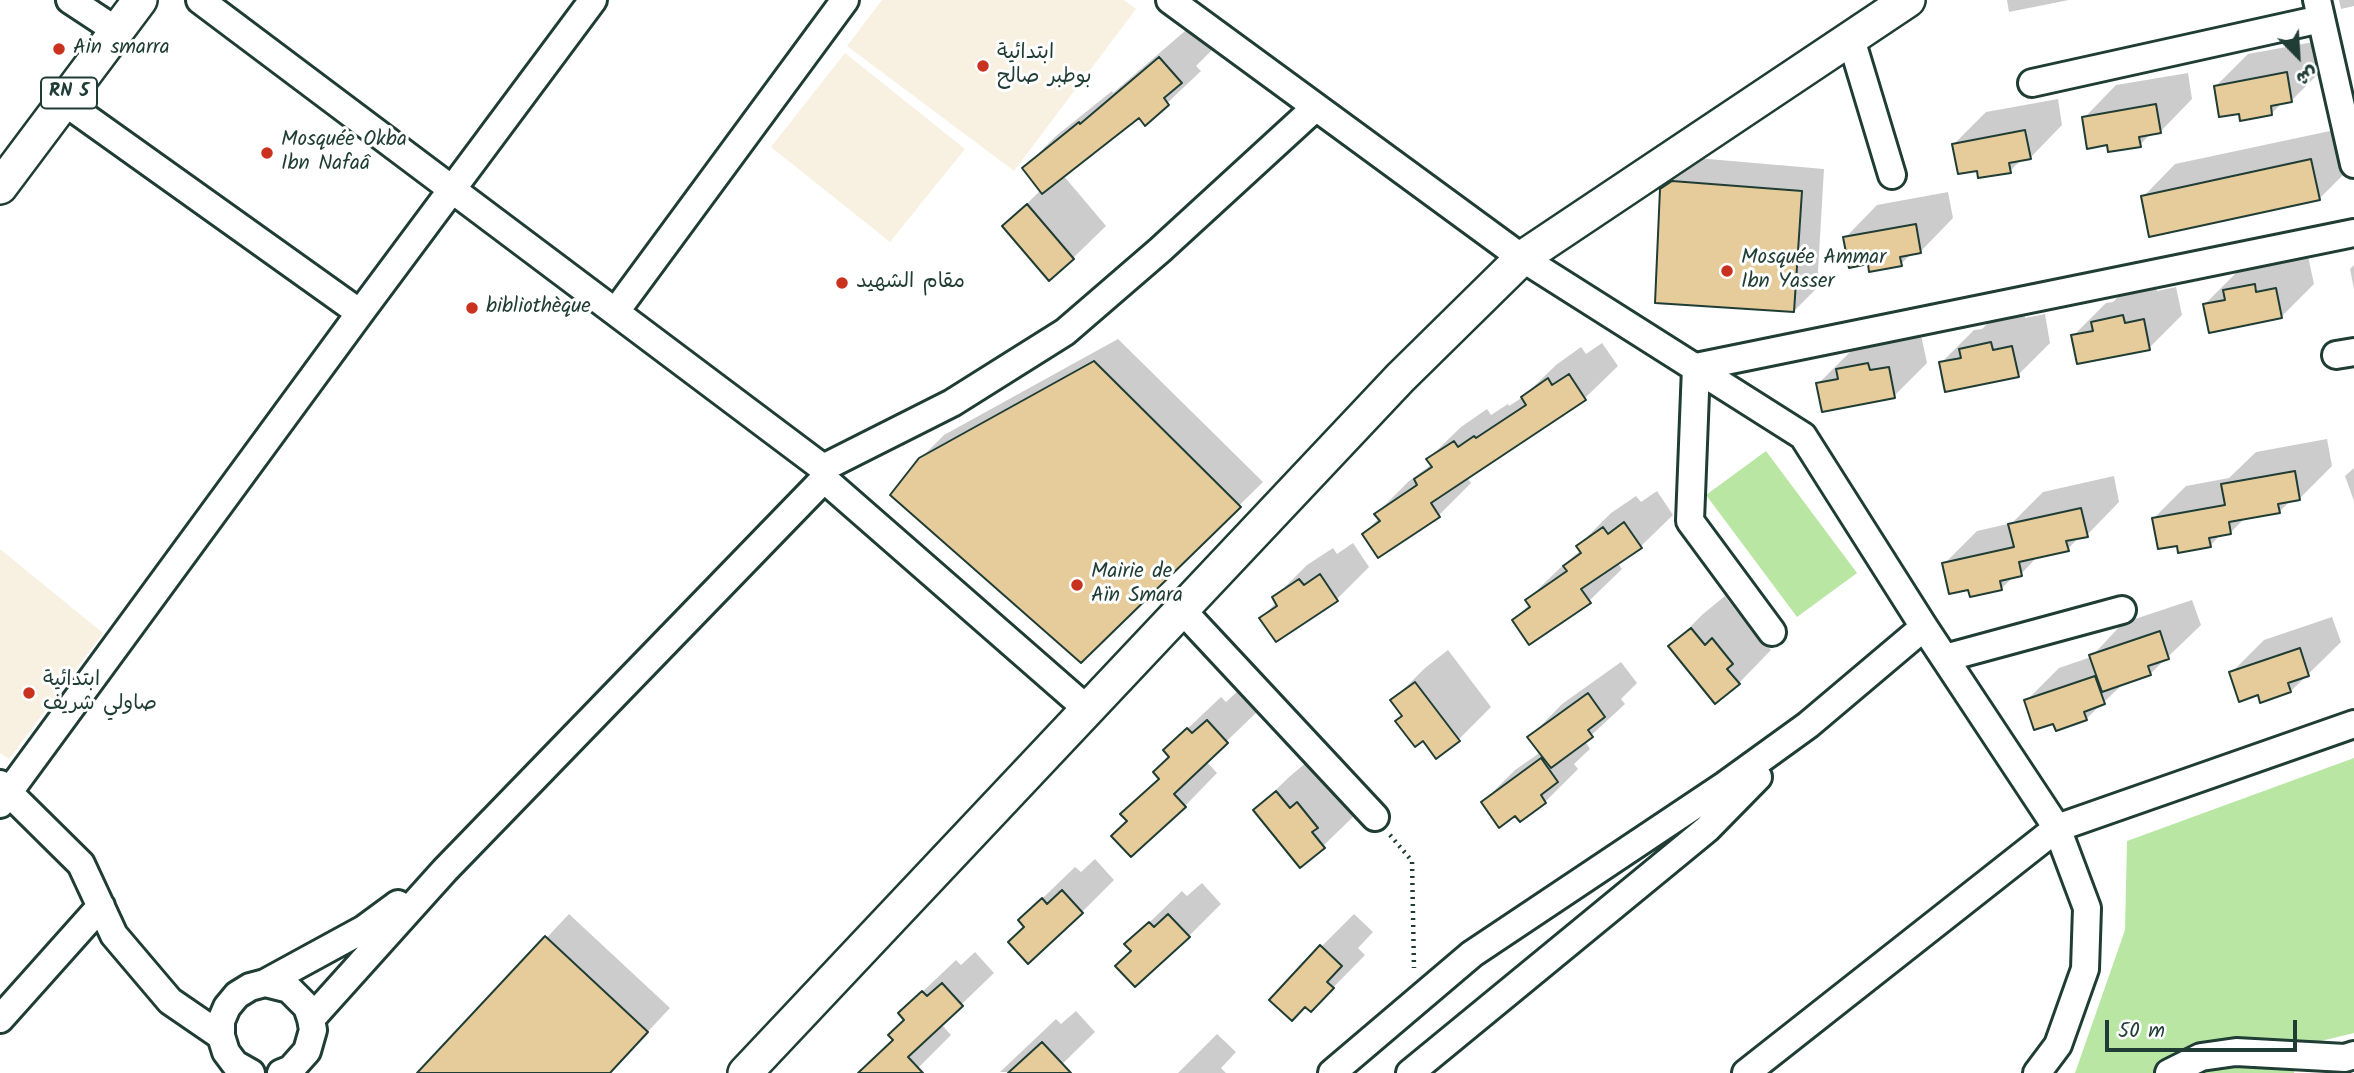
<!DOCTYPE html>
<meta charset="utf-8">
<style>
body{margin:0}
#map{position:relative;width:2354px;height:1073px;overflow:hidden;background:#fff;font-family:Kalam,"Playpen Sans Arabic",sans-serif}
canvas{display:block}
.north{position:absolute;left:2263px;top:21px;width:70px;height:70px;-webkit-text-stroke:5px #fff;paint-order:stroke;rotate:156deg;font-size:19px;font-weight:700;line-height:28px;text-align:center;color:#1f3d34}
.north::after{content:'';display:block;margin:auto;width:24px;height:32px;background:#1f3d34;clip-path:polygon(50% 0,100% 100%,50% 72%,0 100%)}
.scale{position:absolute;left:2105px;top:1020px;width:192px;height:32px;box-sizing:border-box;border:4px solid #1f3d34;border-top:0;padding-left:9px;font-size:21px;line-height:24px;white-space:nowrap;color:#1f3d34;-webkit-text-stroke:5px #fff;paint-order:stroke}
</style>
<div id="map">
<canvas width="2354" height="1073"></canvas>
<div class="north">ش</div>
<div class="scale">50 m</div>
</div>
<script>
const ctx = document.querySelector('canvas').getContext('2d');
ctx.lineJoin = 'round';
function fillPath(path, color) {
  ctx.fillStyle = color;
  ctx.fill(path, 'evenodd');
}
function shape(rows) {
  const path = new Path2D();
  for (const r of rows) {
    path.moveTo(r[0], r[1]);
    for (let i = 2; i < r.length; i += 2) path.lineTo(r[i], r[i + 1]);
  }
  return path;
}
function strokePath(path, color, width, dash) {
  ctx.strokeStyle = color;
  ctx.lineWidth = width;
  ctx.lineCap = dash ? 'butt' : 'round';
  ctx.setLineDash(dash || []);
  ctx.stroke(path);
}
function label(font, color, halo, rows, align = 'center') {
  ctx.font = font + ' Kalam,"Playpen Sans Arabic",sans-serif';
  ctx.lineWidth = 6;
  ctx.setLineDash([]);
  ctx.textBaseline = 'middle';
  ctx.strokeStyle = halo;
  ctx.fillStyle = color;
  for (const [text, x, y, turn = 0] of rows) {
    ctx.save();
    ctx.translate(x, y);
    ctx.rotate((+turn || 0) * Math.PI / 180);
    ctx.textAlign = isNaN(turn) ? turn : align;
    if (halo) ctx.strokeText(text, 0, 0);
    ctx.fillText(text, 0, 0);
    ctx.restore();
  }
}
fillPath(shape([
 [882,0,1124,0,1136,9,1014,171,847,46],
 [845,53,965,149,890,242,771,147],
 [0,549,103,633,9,759,0,753]
]), '#f8f0e1');
fillPath(shape([
 [1766,451,1857,573,1797,617,1706,495],
 [2354,758,2354,1033,2296,1047,2294,1073,2075,1073,2125,930,2127,841]
]), '#bae6a4');
fillPath(shape([
 [2007,0,2069,0,2009,12],
 [2339,0,2354,0,2354,6,2341,9],
 [1192,25,1213,49,1196,66,1201,71,1145,124,1139,116,1063,175,1106,226,1073,258,1049,278,1004,226,1041,190,1024,168,1056,136,1112,91,1113,93],
 [2319,41,2324,68,2292,100,2283,102,2272,113,2240,112,2216,86,2248,54],
 [2188,73,2192,99,2160,132,2151,133,2140,145,2109,143,2084,118,2116,85],
 [2058,99,2062,125,2030,158,2022,159,2010,171,1978,169,1954,144,1986,112],
 [2344,128,2352,166,2319,199,2143,197,2175,164],
 [1697,158,1824,169,1817,288,1794,311,1661,190,1685,166],
 [1948,192,1953,218,1921,251,1913,252,1901,264,1869,262,1845,238,1877,205],
 [2287,252,2289,260,2308,256,2314,284,2281,317,2205,304,2237,272,2245,270,2257,258],
 [2354,265,2354,289,2350,269],
 [2155,284,2157,291,2176,287,2182,315,2149,348,2073,336,2106,303,2113,302,2125,290],
 [2024,311,2025,318,2045,314,2050,343,2018,375,1941,363,1974,330,1982,329,1994,317],
 [1900,331,1902,339,1921,335,1927,363,1894,396,1818,384,1851,351,1858,349,1870,337],
 [1118,339,1263,482,1081,661,920,459,944,435],
 [1602,343,1618,366,1585,398,1467,477,1471,483,1439,515,1364,534,1379,518,1376,514,1409,481,1432,464,1428,459,1461,427,1487,409,1491,415,1508,404,1509,406,1523,397,1556,365,1581,347,1586,354],
 [2327,439,2332,466,2299,499,2291,500,2279,512,2245,518,2230,533,2221,534,2210,546,2178,544,2154,518,2186,486,2229,478,2256,452],
 [2354,468,2354,501,2345,476],
 [2114,476,2119,502,2087,535,2080,536,2068,549,2039,555,2021,574,2014,576,2002,588,1970,588,1944,564,1977,531,2012,523,2043,492],
 [1657,491,1673,515,1640,547,1618,563,1622,569,1589,601,1514,620,1530,604,1527,600,1560,568,1581,550,1578,546,1611,513,1636,496,1641,502],
 [1353,543,1369,567,1337,599,1261,618,1277,602,1274,598,1307,565,1333,548,1337,554],
 [1725,596,1738,613,1746,607,1759,636,1771,650,1739,683,1715,701,1670,647,1703,614],
 [2192,600,2201,625,2150,674,2124,683,2086,719,2054,722,2026,701,2059,668,2091,657,2123,623],
 [2332,617,2341,642,2291,691,2261,701,2259,693,2231,673,2264,640],
 [1448,650,1491,707,1458,740,1403,715,1392,701,1425,668],
 [1621,662,1637,683,1621,699,1625,704,1585,741,1590,749,1574,764,1578,769,1545,802,1520,820,1516,814,1483,802,1515,770,1541,752,1530,737,1562,704],
 [1240,689,1260,709,1206,761,1217,773,1185,806,1129,820,1123,814,1160,777,1171,756,1165,750,1221,697,1226,702],
 [1309,760,1356,814,1323,846,1255,810,1288,778],
 [1095,859,1114,880,1082,912,1026,926,1020,920,1075,867,1081,872],
 [1202,883,1221,904,1189,936,1133,950,1127,944,1182,891,1187,896],
 [569,914,670,1008,609,1073,419,1073],
 [1354,914,1373,932,1358,948,1365,955,1311,1010,1321,947],
 [975,952,994,973,941,1024,951,1035,913,1073,860,1073,894,1039,906,1019,900,1013,956,960,961,965],
 [1076,1011,1095,1032,1053,1073,1000,1072,1056,1019,1061,1024],
 [1217,1034,1236,1052,1221,1068,1226,1073,1178,1073]
]), '#0003');
const building = shape([
 [1159,57,1182,83,1164,98,1169,105,1145,126,1139,118,1042,194,1022,168,1079,122,1080,124,1159,57],
 [2287,72,2292,102,2271,106,2272,115,2240,121,2239,114,2219,117,2214,86,2287,72],
 [2156,104,2161,133,2139,137,2141,147,2108,152,2107,145,2087,149,2082,117,2156,104],
 [2025,130,2031,159,2009,163,2011,173,1978,178,1977,171,1958,174,1952,144,2025,130],
 [2311,159,2320,200,2149,237,2141,196,2311,159],
 [1672,181,1802,191,1794,312,1655,303,1660,189,1672,181],
 [1027,204,1074,259,1049,281,1002,226,1027,204],
 [1916,224,1921,253,1900,257,1902,266,1869,272,1868,264,1849,268,1843,237,1916,224],
 [2255,284,2256,292,2276,288,2282,318,2209,333,2203,304,2225,300,2223,290,2255,284],
 [2123,315,2125,323,2144,319,2150,350,2077,364,2071,335,2093,331,2091,322,2123,315],
 [1991,342,1993,350,2012,346,2019,377,1945,392,1939,362,1961,358,1959,349,1991,342],
 [1094,361,1241,507,1081,663,890,495,919,458,1094,361],
 [1868,363,1870,370,1889,367,1895,398,1822,412,1816,383,1838,379,1836,369,1868,363],
 [1569,374,1586,400,1431,503,1440,517,1378,558,1362,534,1380,521,1374,514,1417,485,1414,479,1432,467,1426,459,1454,441,1458,447,1474,436,1476,438,1526,405,1521,397,1548,378,1552,385,1569,374],
 [2295,471,2300,500,2278,504,2280,513,2229,522,2231,534,2209,538,2211,547,2178,553,2177,546,2158,549,2152,518,2225,505,2221,484,2295,471],
 [2081,508,2088,537,2066,541,2069,551,2019,562,2022,576,2000,581,2002,590,1970,597,1968,590,1949,594,1942,563,2014,547,2008,524,2081,508],
 [1624,522,1642,548,1581,589,1591,603,1529,645,1512,620,1530,607,1525,600,1567,571,1563,566,1581,553,1576,546,1603,527,1608,534,1624,522],
 [1320,574,1338,601,1276,642,1259,618,1277,606,1272,597,1299,579,1304,585,1320,574],
 [1691,628,1705,645,1712,638,1733,664,1727,669,1740,684,1715,704,1668,646,1691,628],
 [2160,631,2169,659,2148,666,2151,675,2102,692,2089,655,2160,631],
 [2300,648,2309,676,2288,683,2291,692,2260,703,2258,695,2239,702,2229,672,2300,648],
 [2095,676,2105,704,2084,712,2087,720,2056,731,2053,724,2034,730,2024,700,2095,676],
 [1415,682,1460,741,1436,759,1423,741,1415,747,1395,721,1402,716,1390,700,1415,682],
 [1588,693,1605,717,1588,730,1593,737,1551,768,1527,737,1588,693],
 [1207,720,1228,743,1174,794,1186,807,1131,857,1111,836,1127,821,1120,814,1159,779,1153,772,1169,757,1163,750,1187,728,1192,733,1207,720],
 [1541,758,1558,782,1541,795,1546,803,1520,822,1515,816,1499,828,1481,802,1541,758],
 [1276,791,1290,808,1297,802,1318,828,1312,832,1325,848,1300,868,1253,810,1276,791],
 [1062,890,1083,913,1028,964,1008,942,1024,927,1018,920,1042,898,1047,904,1062,890],
 [1168,914,1190,937,1135,987,1115,966,1131,951,1124,944,1149,922,1154,927,1168,914],
 [545,936,648,1032,610,1073,417,1073,545,936],
 [1320,945,1342,966,1327,982,1334,988,1311,1012,1305,1007,1292,1021,1269,1000,1320,945],
 [942,983,963,1006,908,1057,923,1073,858,1073,893,1040,888,1035,904,1020,898,1013,922,991,927,996,942,983],
 [1042,1042,1071,1073,1008,1073,1042,1042]
]);
fillPath(building, '#e6cc9b');
strokePath(building, '#1f3d34', 2);
const minor = shape([
 [70,0,117,31],
 [200,0,823,468,824,479,1087,709],
 [1170,0,1522,258,1803,436,1924,627,2057,828,2087,908,2085,969,2058,1045,2037,1073],
 [2317,0,2354,164],
 [1851,39,1892,175],
 [2032,83,2321,19],
 [63,101,360,313],
 [616,311,845,0],
 [2336,355,2354,352],
 [823,468,952,403,1065,332,1160,250,1316,107],
 [1182,610,1375,817],
 [1772,632,1690,521,1696,367,2354,233],
 [1945,658,2122,610],
 [0,784,81,864,114,935,170,1001,221,1036],
 [0,804,360,313,593,0],
 [265,983,364,929,398,904],
 [0,1019,101,906],
 [311,1019,445,870,824,479],
 [251,1073,235,1064,226,1052,221,1036,221,1021,227,1007,237,995,250,987,265,983,289,989,307,1007,311,1019,313,1030,307,1051,291,1069,281,1073],
 [1332,1073,1472,954,1725,785,1808,725,1924,627],
 [1410,1073,1707,829,1758,777],
 [1746,1073,2057,828,2354,724],
 [2169,1073,2201,1057,2236,1052,2345,1058,2354,1055]
]);
const major = shape([
 [0,187,140,0],
 [745,1073,1400,378,1522,258,1908,0]
]);
strokePath(minor, '#1f3d34', 32);
strokePath(major, '#1f3d34', 38);
strokePath(shape([
 [1390,835,1412,861,1414,968]
]), '#1f3d34', 4.5, [2, 5]);
strokePath(minor, '#fff', 26);
strokePath(major, '#fff', 33);
for (const [x, y, r, color] of [
 [59,49,7,"#c8321e"],
 [983,66,7,"#c8321e"],
 [267,153,7,"#c8321e"],
 [1727,271,7,"#c8321e"],
 [842,283,7,"#c8321e"],
 [472,308,7,"#c8321e"],
 [1077,585,7,"#c8321e"],
 [29,693,7,"#c8321e"]
]) {
  const dot = new Path2D();
  dot.arc(x, y, r, 0, 2 * Math.PI);
  ctx.fillStyle = color;
  ctx.fill(dot);
  strokePath(dot, '#fff', 2.5);
}
for (const [x, y, w] of [
 [69,93,56]
]) {
  const box = new Path2D();
  box.roundRect(x - w / 2, y - 15.5, w, 31, 5);
  ctx.fillStyle = '#fff';
  ctx.fill(box);
  strokePath(box, '#1f3d34', 2);
}
label('bold 19px', '#1f3d34', null, [
 ["RN 5",69,93]
]);
label('21px', '#1f3d34', '#fff', [
 ["Ain smarra",73,49],
 ["ابتدائية",997,54],
 ["بوطبر صالح",997,78],
 ["Mosquée Okba",281,141],
 ["Ibn Nafaâ",281,165],
 ["Mosquée Ammar",1741,259],
 ["Ibn Yasser",1741,283],
 ["مقام الشهيد",856,283],
 ["bibliothèque",486,308],
 ["Mairie de",1091,573],
 ["Aïn Smara",1091,597],
 ["ابتدائية",43,681],
 ["صاولي شريف",43,705]
], 'left');
</script>
